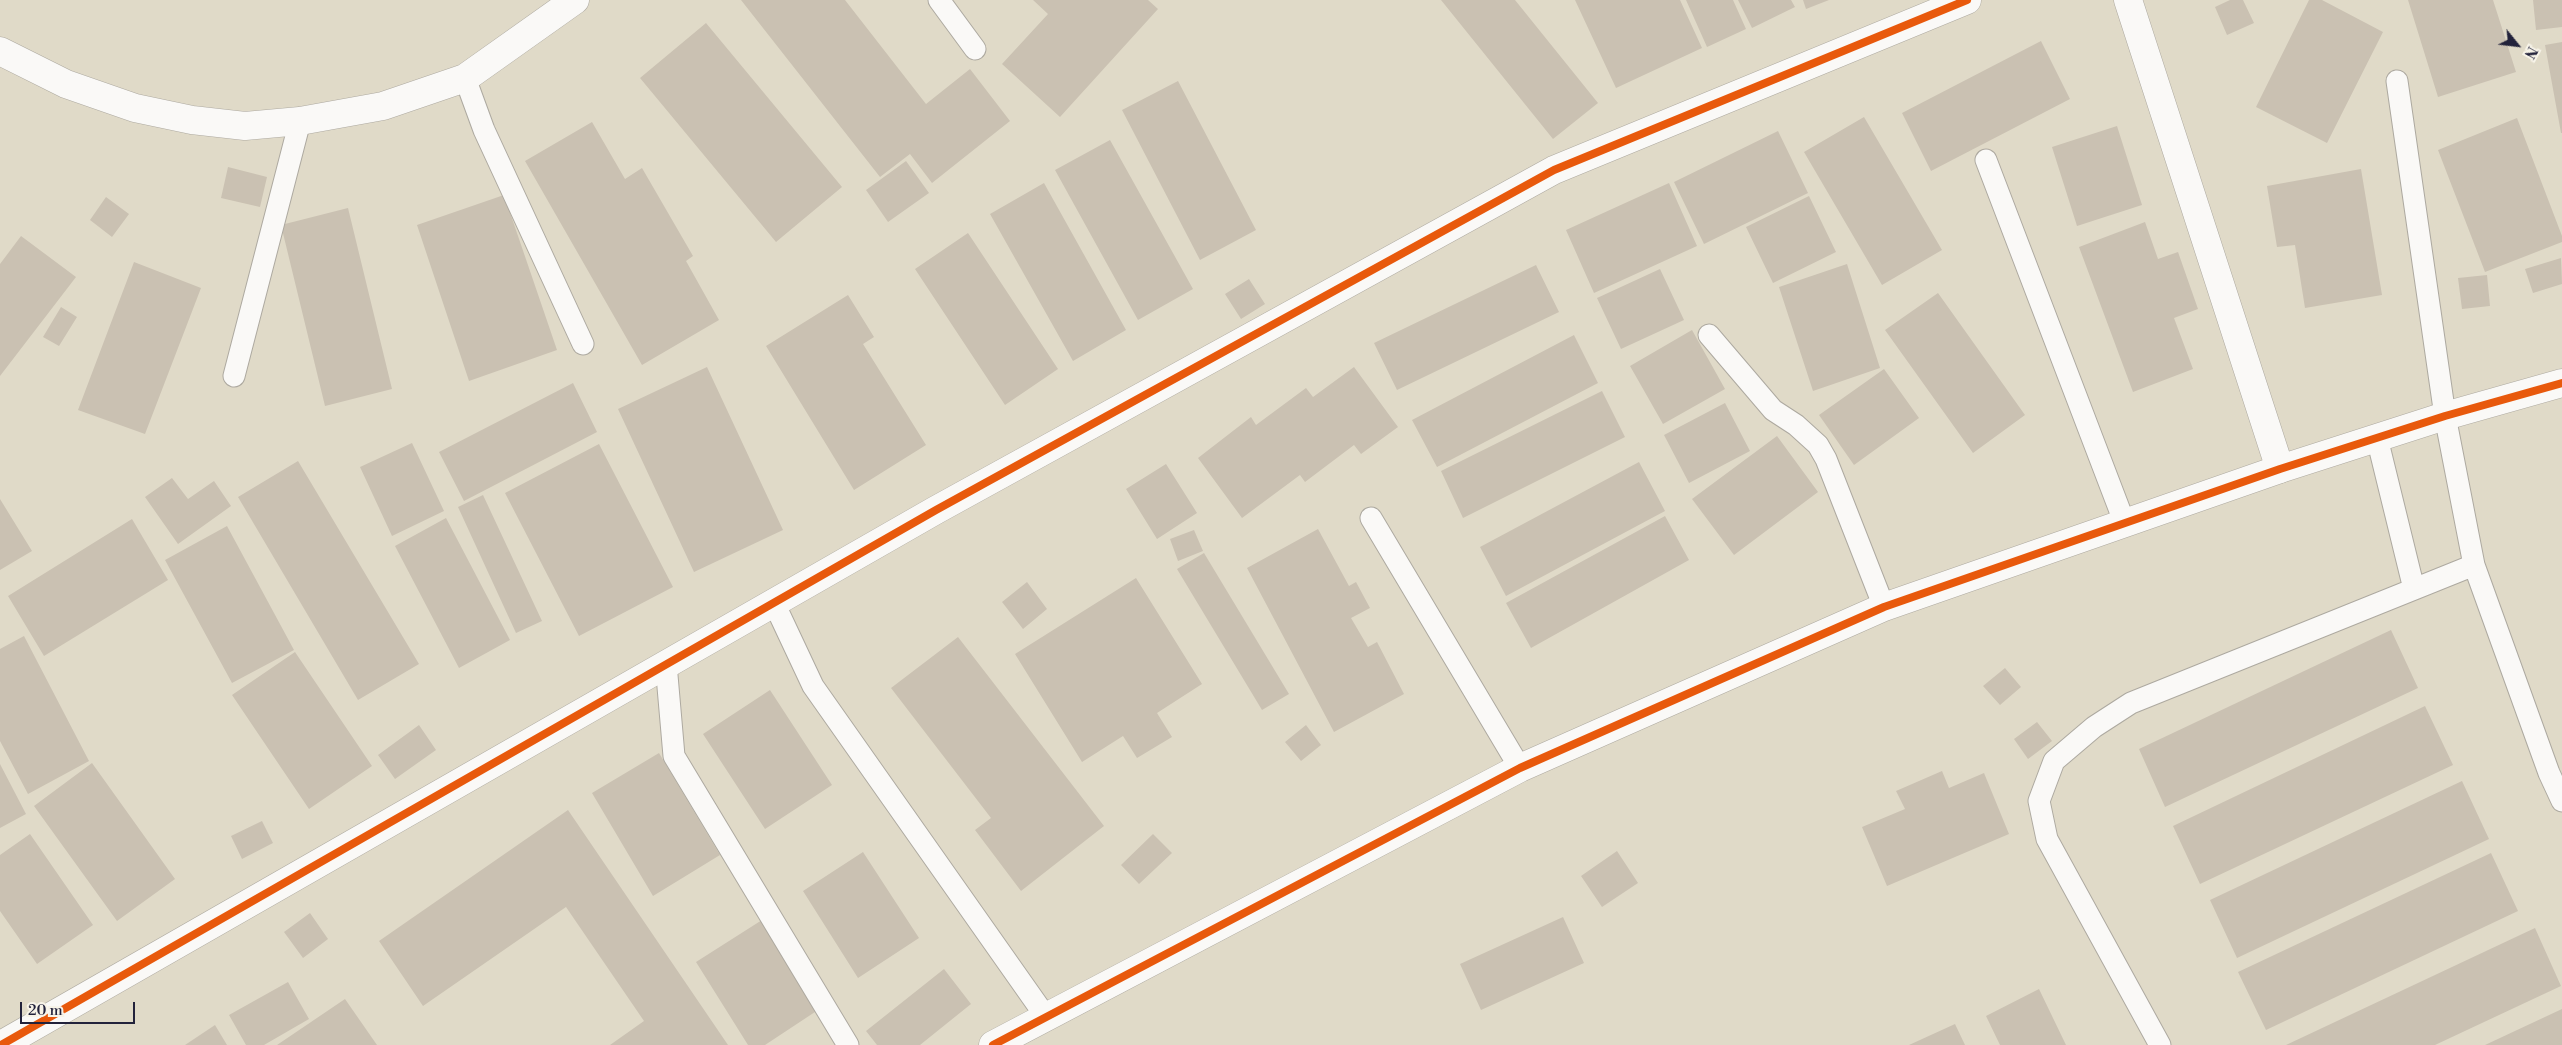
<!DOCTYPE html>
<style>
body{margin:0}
#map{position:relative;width:2562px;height:1045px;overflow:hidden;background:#e0dac8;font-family:"Libre Bodoni",serif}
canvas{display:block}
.north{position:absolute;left:2492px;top:20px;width:50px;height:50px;-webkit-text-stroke:4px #f7f3e8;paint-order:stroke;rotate:119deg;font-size:14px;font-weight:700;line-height:20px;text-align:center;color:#22223b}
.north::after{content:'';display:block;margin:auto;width:18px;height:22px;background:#22223b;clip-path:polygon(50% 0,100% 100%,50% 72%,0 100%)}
.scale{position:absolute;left:20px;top:1002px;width:115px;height:22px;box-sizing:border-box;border:2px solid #22223b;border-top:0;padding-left:6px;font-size:15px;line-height:18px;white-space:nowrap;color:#22223b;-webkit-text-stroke:4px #f7f3e8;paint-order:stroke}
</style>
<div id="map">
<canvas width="2562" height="1045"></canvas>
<div class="north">N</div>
<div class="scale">20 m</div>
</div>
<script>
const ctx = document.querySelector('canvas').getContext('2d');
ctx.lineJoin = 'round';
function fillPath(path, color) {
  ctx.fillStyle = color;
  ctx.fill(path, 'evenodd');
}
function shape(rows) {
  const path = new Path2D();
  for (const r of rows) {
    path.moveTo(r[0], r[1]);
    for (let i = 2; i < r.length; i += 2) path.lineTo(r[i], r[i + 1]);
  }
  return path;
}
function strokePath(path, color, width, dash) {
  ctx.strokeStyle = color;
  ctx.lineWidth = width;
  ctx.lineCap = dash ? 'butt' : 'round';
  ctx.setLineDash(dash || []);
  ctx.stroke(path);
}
fillPath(shape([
 [741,0,845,0,926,104,970,69,1010,121,932,183,910,154,880,177],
 [1033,0,1148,0,1158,9,1060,117,1002,64,1048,14],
 [1441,0,1515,0,1598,103,1553,139],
 [1575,0,1680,0,1702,48,1616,88],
 [1686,0,1733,0,1746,29,1707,47],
 [1738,0,1791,0,1795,7,1752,28],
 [1803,0,1829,0,1806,9],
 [2230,0,2243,0,2254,23,2227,35,2215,7],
 [2309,0,2322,0,2383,32,2327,143,2256,107],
 [2408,0,2493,0,2516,72,2438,97],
 [2533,0,2562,0,2562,27,2536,30],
 [706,23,842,187,776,242,640,78],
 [2041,41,2070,99,1931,171,1902,113],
 [2562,42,2562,133,2561,133,2545,45],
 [1178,81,1256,230,1200,260,1122,110],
 [1864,117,1942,250,1882,285,1804,152],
 [2517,118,2562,236,2562,242,2485,272,2438,150],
 [592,122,625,179,642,168,693,256,686,261,719,320,642,365,525,161],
 [2117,126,2142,205,2077,226,2052,147],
 [1778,131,1808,193,1704,244,1674,182],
 [1110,140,1193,289,1138,320,1055,170],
 [906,161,929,193,888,222,866,190],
 [228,167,267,177,260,207,221,198],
 [2361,169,2382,295,2305,308,2295,245,2277,247,2267,186],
 [1044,183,1126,330,1073,361,990,214],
 [1669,183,1697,246,1594,293,1566,230],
 [504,195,557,350,469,381,417,225],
 [1809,196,1836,252,1773,283,1746,227],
 [106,197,129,214,112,237,90,220],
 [348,208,392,389,325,406,281,225],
 [2145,222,2158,259,2178,252,2198,309,2174,318,2193,369,2133,392,2079,247],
 [968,233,1058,369,1005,405,915,269],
 [21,236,76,277,0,376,0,264],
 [2561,258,2562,284,2533,293,2525,269],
 [134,262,201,288,145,434,78,410],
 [1847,264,1880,368,1813,391,1779,287],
 [1536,265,1559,312,1397,390,1374,343],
 [1660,269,1684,320,1621,349,1597,298],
 [2487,275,2490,306,2462,309,2458,278],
 [1249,279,1265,304,1241,319,1225,294],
 [1938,293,2025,415,1973,453,1885,330],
 [848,295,874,337,863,344,926,445,854,490,766,346],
 [61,307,77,317,59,346,43,337],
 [1692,330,1725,389,1663,424,1630,366],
 [1574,335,1598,383,1437,467,1412,420],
 [707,367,783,530,694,572,618,409],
 [1354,367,1398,427,1361,454,1354,445,1305,482,1300,475,1242,518,1198,458,1251,417,1256,425,1306,388,1313,397],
 [1884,369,1919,418,1854,465,1819,415],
 [573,383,597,432,464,501,439,452],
 [1602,391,1625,437,1463,518,1441,471],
 [1725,403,1750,451,1689,483,1664,435],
 [1777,436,1818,492,1734,555,1692,499],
 [412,443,444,511,392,536,360,467],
 [599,444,673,587,579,636,505,493],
 [298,461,419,664,358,700,238,497],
 [1639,462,1665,511,1506,596,1480,547],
 [1166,464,1197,513,1157,539,1126,489],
 [172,478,188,499,214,481,231,506,178,544,145,497],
 [483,495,542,621,516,633,458,507],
 [0,499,32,551,0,570],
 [1665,516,1689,560,1531,648,1506,603],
 [446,518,510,640,459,668,395,546],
 [132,519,168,580,44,656,8,596],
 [227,526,294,650,232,683,165,560],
 [1318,529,1349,586,1356,582,1370,608,1351,618,1368,647,1377,642,1404,694,1334,732,1247,568],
 [1194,530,1203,551,1178,561,1170,539],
 [1204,553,1289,694,1262,710,1177,569],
 [1136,578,1202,684,1157,713,1172,737,1137,758,1123,736,1082,762,1015,654],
 [1027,582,1047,609,1023,629,1002,602],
 [2391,630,2418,688,2165,807,2139,749],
 [24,636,89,761,28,794,0,741,0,649],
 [958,637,1104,826,1021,891,975,830,991,818,891,688],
 [295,652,372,766,309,809,232,695],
 [2005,668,2021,687,2000,705,1983,686],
 [770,690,832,785,765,829,703,734],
 [2425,706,2453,765,2200,884,2173,826],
 [2037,722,2052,741,2028,759,2014,739],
 [419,725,436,750,395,779,378,755],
 [1306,725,1321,745,1301,761,1285,742],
 [659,753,720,855,653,896,592,793],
 [92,763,175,879,117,921,34,806],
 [0,764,26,814,0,828],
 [1942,771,1949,788,1984,773,2009,834,1887,886,1862,827,1905,809,1896,791],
 [2462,781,2489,839,2237,958,2210,900],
 [568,810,728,1045,610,1045,644,1021,566,907,423,1006,379,941],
 [262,821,273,843,242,859,231,836],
 [30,834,93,925,37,964,0,911,0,855],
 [1153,834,1172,853,1139,884,1121,865],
 [1617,851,1638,883,1602,907,1581,876],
 [863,852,919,938,858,978,803,891],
 [2491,853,2518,911,2266,1030,2238,972],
 [310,913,328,939,303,958,284,932],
 [1563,917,1584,963,1481,1010,1460,964],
 [762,920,818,1010,765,1045,748,1045,696,962],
 [2535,928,2561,986,2435,1045,2286,1045],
 [944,969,971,1004,920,1045,877,1045,866,1031],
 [288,982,309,1019,264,1045,246,1045,229,1015],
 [2039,989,2066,1045,2000,1045,1986,1016],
 [345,999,377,1045,277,1045],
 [2562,1009,2562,1045,2485,1045],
 [1955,1024,1965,1045,1909,1045],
 [215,1025,227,1045,185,1045]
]), '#cac1b2');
const service = shape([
 [939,0,975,49],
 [465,78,484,130,583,344],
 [2397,81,2445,416,2474,565,2549,773,2562,801],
 [1986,160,2125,524],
 [1709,335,1773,410,1796,425,1818,445,1826,459,1884,607],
 [234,376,300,121],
 [2377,438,2414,589],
 [1371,518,1520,768],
 [774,603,813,686,1046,1017],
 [666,664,674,756,848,1045],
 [2160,1045,2047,839,2039,801,2054,761,2094,727,2131,703,2474,565]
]);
const minor = shape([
 [2128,0,2280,469],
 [0,51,66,84,135,108,192,120,245,126,300,121,383,106,465,78,575,0],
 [1,1045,936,510,1554,170,1967,0]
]);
const tertiary = shape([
 [993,1045,1520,768,1884,607,2280,469,2445,416,2562,383]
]);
strokePath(service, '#ada9a0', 23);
strokePath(minor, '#ada9a0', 29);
strokePath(tertiary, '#ada9a0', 29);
strokePath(service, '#faf9f7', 21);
strokePath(minor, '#faf9f7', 28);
strokePath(tertiary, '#faf9f7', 28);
strokePath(shape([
 [1,1045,936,510,1554,170,1967,0],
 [993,1045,1520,768,1884,607,2280,469,2445,416,2562,383]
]), '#e8590c', 8);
</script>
